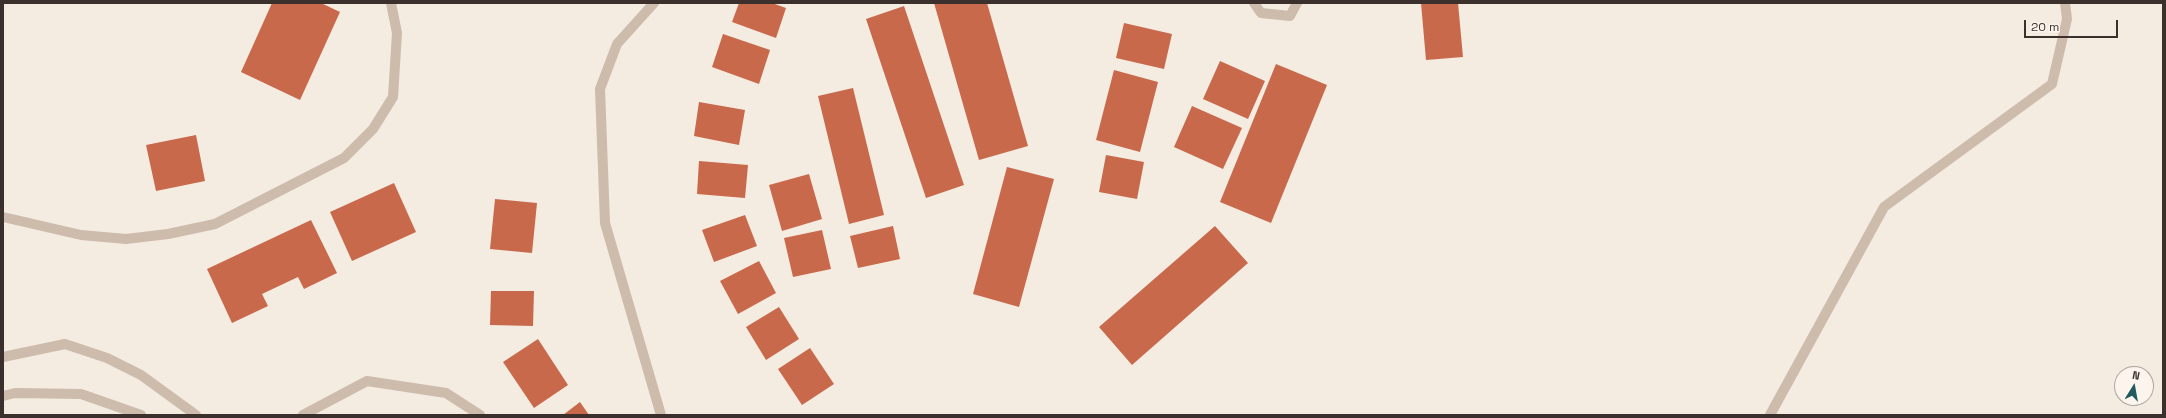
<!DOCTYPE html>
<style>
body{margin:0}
#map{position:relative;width:2166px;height:418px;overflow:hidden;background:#f4ebe1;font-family:"Space Grotesk",sans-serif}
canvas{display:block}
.frame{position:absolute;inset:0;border:4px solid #3b302b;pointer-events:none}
.north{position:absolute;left:2114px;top:366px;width:40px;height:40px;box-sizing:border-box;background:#fbf5ee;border:1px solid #aea6a0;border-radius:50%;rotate:11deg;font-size:11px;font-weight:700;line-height:16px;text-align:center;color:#3b302b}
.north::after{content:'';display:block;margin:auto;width:14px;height:18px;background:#1f5a5e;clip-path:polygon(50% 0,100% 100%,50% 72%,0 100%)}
.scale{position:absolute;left:2024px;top:20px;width:94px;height:18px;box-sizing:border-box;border:2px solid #3b302b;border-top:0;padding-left:5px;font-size:12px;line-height:14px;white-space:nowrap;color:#3b302b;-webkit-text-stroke:3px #fbf5ee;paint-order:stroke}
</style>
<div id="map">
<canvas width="2166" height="418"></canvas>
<div class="frame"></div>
<div class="north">N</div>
<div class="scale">20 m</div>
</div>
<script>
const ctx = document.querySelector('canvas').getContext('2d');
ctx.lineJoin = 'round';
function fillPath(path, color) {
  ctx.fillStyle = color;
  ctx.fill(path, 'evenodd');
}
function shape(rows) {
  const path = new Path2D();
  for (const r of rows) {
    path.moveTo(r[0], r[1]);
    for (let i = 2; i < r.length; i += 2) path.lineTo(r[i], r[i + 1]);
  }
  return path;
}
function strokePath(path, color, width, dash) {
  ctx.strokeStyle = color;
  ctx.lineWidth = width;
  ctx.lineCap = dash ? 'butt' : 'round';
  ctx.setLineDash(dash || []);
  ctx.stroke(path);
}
fillPath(shape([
 [272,3,321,3,340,12,300,100,241,72],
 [739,3,772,3,786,8,776,38,732,22],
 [934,3,987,3,1028,146,979,160],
 [1421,3,1458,3,1463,57,1426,60],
 [904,6,964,185,926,198,866,19],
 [1124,23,1172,34,1164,69,1116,58],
 [723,34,770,50,759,84,712,67],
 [1220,61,1265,81,1248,119,1203,99],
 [1276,64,1327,85,1271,223,1220,202],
 [1114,70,1158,82,1140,152,1096,140],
 [853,88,884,215,849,224,818,96],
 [699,102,745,110,739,145,694,136],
 [1192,106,1242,128,1223,169,1174,147],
 [196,135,205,181,156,191,146,145],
 [1106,155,1144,162,1137,199,1099,192],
 [699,161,748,165,745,198,697,194],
 [1007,167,1054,179,1019,307,973,294],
 [809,174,822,219,782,231,769,185],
 [394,183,416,232,352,261,330,212],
 [495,199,537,203,532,253,490,249],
 [745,215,757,246,714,262,702,230],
 [311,220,337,273,304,289,298,277,262,294,268,306,232,323,207,269],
 [893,226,900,259,858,268,850,236],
 [1215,226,1248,263,1132,365,1099,327],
 [822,230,831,269,793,277,784,238],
 [759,261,776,293,738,314,720,281],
 [491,291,534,291,533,326,490,325],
 [779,307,799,339,766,360,746,327],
 [538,339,568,385,534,408,503,362],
 [810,348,834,384,802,405,778,369],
 [580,402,589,415,563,415]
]), '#c8694b');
strokePath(shape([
 [3,396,15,393,81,394,141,415]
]), '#cdbbac', 10);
strokePath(shape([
 [654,3,617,44,600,89,605,223,661,415],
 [1254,3,1261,13,1290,16,1297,3],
 [3,217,81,235,126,239,168,234,215,224,344,158,373,129,393,97,397,33,391,3],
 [3,357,65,344,107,358,141,375,196,415],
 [303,415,367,381,446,393,480,415],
 [1770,415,1884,207,2052,84,2067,19,2065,3]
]), '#cdbbac', 10);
</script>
